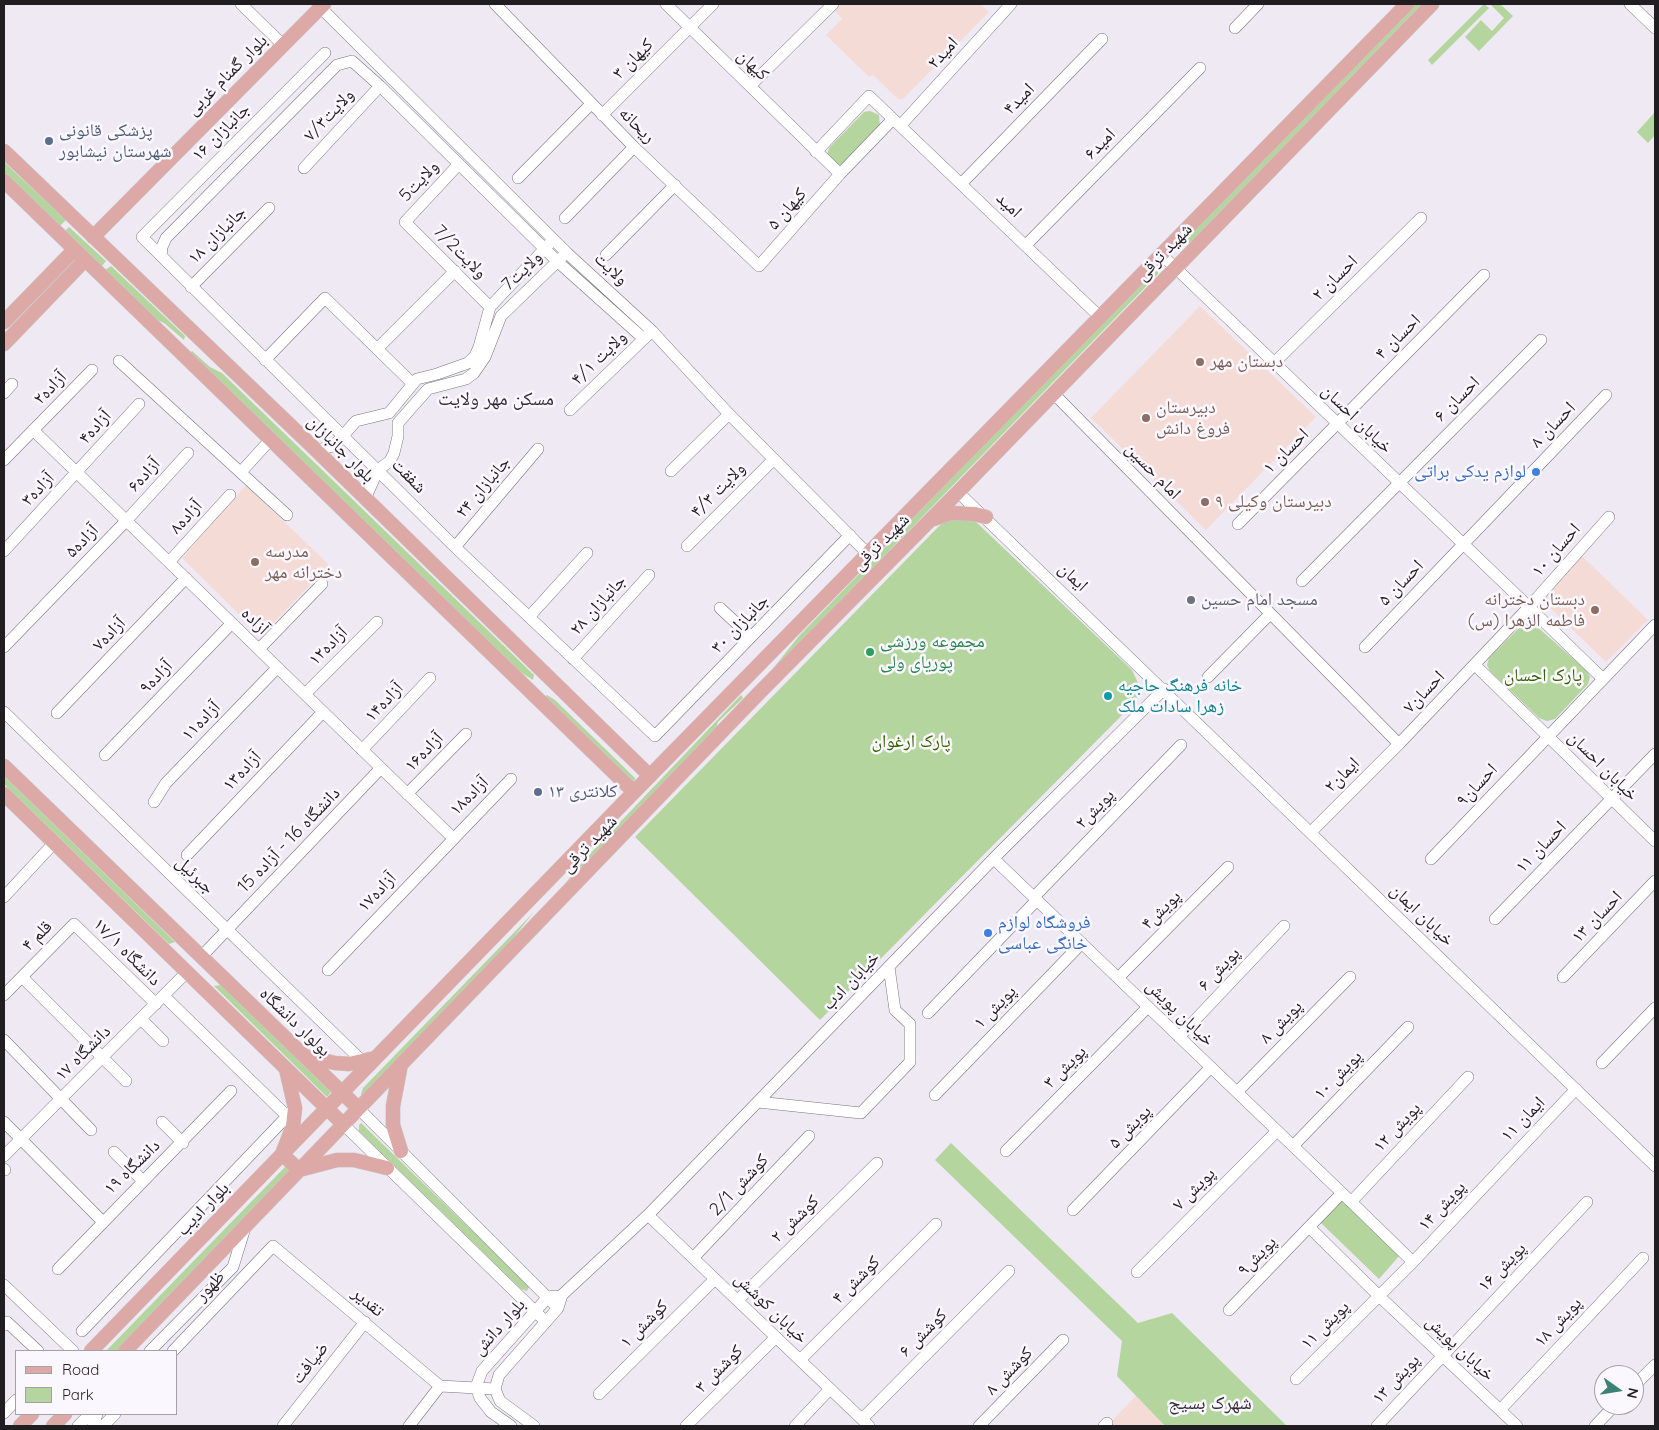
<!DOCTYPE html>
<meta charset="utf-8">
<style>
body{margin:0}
#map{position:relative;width:1659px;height:1430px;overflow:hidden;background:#efe9f4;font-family:Quicksand,sans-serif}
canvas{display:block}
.frame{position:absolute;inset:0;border:5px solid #211e22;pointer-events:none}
.legend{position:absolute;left:15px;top:1350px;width:162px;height:65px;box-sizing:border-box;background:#fbf7fe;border:1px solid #a4a0a6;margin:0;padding:6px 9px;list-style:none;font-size:15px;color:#211e22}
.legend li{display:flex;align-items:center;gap:10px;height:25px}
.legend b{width:25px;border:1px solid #a4a0a6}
.north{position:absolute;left:1594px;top:1365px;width:50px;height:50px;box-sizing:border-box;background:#fbf7fe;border:1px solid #a4a0a6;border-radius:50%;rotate:103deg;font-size:14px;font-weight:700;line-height:20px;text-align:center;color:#211e22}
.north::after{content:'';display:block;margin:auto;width:18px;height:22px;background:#3c8176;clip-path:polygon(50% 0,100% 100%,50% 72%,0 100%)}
</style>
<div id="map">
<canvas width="1659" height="1430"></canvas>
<div class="frame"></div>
<ul class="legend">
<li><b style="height:6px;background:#dda9a7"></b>Road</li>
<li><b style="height:14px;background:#b4d59e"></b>Park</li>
</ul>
<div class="north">N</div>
</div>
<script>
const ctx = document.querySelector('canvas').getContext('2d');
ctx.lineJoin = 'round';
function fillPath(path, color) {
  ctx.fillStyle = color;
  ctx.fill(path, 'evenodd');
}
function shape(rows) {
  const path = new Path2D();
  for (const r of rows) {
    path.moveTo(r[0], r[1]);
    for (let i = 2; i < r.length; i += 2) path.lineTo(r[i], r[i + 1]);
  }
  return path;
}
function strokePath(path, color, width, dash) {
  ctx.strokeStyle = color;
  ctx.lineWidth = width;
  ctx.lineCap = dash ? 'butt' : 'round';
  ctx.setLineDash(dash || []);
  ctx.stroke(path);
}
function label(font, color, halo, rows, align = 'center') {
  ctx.font = font + ' Quicksand,"Noto Naskh Arabic",sans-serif';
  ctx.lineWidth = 5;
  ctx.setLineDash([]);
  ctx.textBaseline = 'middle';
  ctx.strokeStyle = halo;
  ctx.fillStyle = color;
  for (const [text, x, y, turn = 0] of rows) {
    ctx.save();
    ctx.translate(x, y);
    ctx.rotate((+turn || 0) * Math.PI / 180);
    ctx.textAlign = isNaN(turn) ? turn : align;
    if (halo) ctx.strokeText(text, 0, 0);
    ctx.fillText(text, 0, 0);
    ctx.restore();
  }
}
fillPath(shape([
 [841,4,981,4,989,12,903,99,898,99,873,75,869,77,826,35,842,19,834,10],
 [1200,306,1316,417,1206,530,1091,418],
 [246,485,329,565,261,636,182,558],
 [1582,556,1648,620,1606,662,1542,600],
 [1136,1396,1165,1426,1107,1426]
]), '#f5dbd5');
fillPath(shape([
 [1412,4,1422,4,1190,243,1185,243,1186,238],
 [1484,4,1489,8,1432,65,1428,60],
 [1490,4,1500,4,1513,16,1479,51,1465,37,1481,20,1492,31,1504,18],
 [870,111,879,115,880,125,845,163,839,165,827,156,829,148,864,112],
 [1655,112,1655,135,1648,143,1637,132],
 [4,162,66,220,59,227,4,173],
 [69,227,106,261,101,267,64,232],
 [111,266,185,336,184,340,164,323,153,318,105,270],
 [1154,269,1158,270,1158,274,763,681,799,636],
 [192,351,210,367,222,373,534,675,533,680,511,666,190,353],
 [946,519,974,520,1132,670,1139,685,1139,694,1131,706,820,1020,635,837],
 [1528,622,1534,624,1587,671,1590,677,1588,684,1555,719,1547,721,1539,718,1490,671,1487,665,1489,658,1522,625],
 [547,695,555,700,635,778,634,784,545,697],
 [741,695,743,698,718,722,715,732,555,896,586,858],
 [4,776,175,942,169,944,4,784],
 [534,912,500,954,362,1096,361,1094,363,1088],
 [221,985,331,1092,327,1097,214,986],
 [361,1123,527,1284,529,1287,527,1291,521,1289,359,1131,359,1125],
 [951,1143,1138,1323,1172,1313,1287,1426,1165,1426,1117,1376,1122,1341,935,1160],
 [287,1165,293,1170,117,1351,106,1351],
 [1341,1200,1400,1255,1379,1279,1320,1222]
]), '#b4d59e');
const minor = shape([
 [241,4,283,45],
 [495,4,634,147,759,266,840,174],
 [666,4,840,174,893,119],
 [1630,4,1655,28],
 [320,7,567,253,652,331,729,414,869,555],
 [1235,28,1258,4],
 [325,53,142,237,455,547,655,736,850,535],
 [750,86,833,4],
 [602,115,713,4],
 [901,125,1011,4],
 [816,152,869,96,1101,318],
 [459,164,405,222,490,307],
 [304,168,380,86],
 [518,178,591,104],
 [961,184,1102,39],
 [565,218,634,147],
 [1026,245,1200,68],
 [606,255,675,185],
 [1162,255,1529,607,1609,517],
 [161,256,162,247,166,238,337,65,352,61,380,86,558,262,644,339],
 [191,287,269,208],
 [377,349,455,271],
 [265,360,325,298,413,384],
 [119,361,287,515],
 [1274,363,1421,218],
 [4,393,12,384],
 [1053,393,1399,744],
 [570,410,649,334],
 [33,430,453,838],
 [316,450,334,446,356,421,389,413,417,379,437,374,468,363,475,356,479,347,490,307,549,244],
 [4,460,92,370],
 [671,471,729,414],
 [241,472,271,439],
 [958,492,1655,1166],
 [365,499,378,470,390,461,394,453,398,436,398,423,428,389,466,379,474,373,485,357,501,316,563,256],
 [1238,524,1484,275],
 [687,546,774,459],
 [455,547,538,449],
 [4,551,139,404],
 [169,562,230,495],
 [1302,581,1541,340],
 [720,608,751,637],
 [529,617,587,553],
 [4,647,126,521,188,453],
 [1365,647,1606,395],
 [259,649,322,584],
 [573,659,649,575],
 [1475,665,1655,841],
 [1208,677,1270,614],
 [305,694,377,622],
 [4,712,363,1062],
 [57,713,186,578],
 [362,750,430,678],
 [105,755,232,623],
 [407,794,466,734],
 [154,802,166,783,277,668],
 [1311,832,1399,744,1529,607,1603,679],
 [187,855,323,712],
 [994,859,1342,1193],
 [1431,859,1655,625],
 [4,897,54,843],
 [1034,897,1181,745],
 [1495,919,1655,754],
 [201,957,381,768],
 [328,970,511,779],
 [22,977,126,1081],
 [1563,977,1655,881],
 [1118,978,1228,867],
 [4,995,74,924,156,1004],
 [164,996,287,1116],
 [928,1013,1037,900],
 [141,1019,163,1041],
 [1179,1037,1284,926],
 [4,1040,91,1130],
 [1602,1063,1655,1008],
 [1237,1092,1350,977],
 [935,1095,1082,943],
 [758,1102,861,1113,910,1062,910,1024,895,1010,889,967],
 [358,1108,558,1308],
 [4,1122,102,1221],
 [162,1122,183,1143],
 [343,1124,546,1322],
 [1293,1146,1408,1027],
 [1006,1151,1148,1007],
 [114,1152,143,1181],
 [4,1156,187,972],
 [4,1169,5,1170],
 [1351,1202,1468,1077],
 [1073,1210,1211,1067],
 [648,1215,869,1426],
 [693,1258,809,1136],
 [1413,1262,1576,1089],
 [58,1269,231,1091],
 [1137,1272,1277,1131],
 [4,1285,73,1351],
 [738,1300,877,1163],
 [1229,1310,1309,1227,1342,1193,1413,1262,1379,1296,1309,1227],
 [4,1325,7,1322,38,1351],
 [82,1331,295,1108],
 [150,1351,233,1267,245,1228],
 [173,1351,273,1246,440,1386],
 [800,1360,936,1224],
 [1296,1379,1379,1296,1517,1426],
 [1634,1386,1655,1365],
 [599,1394,715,1279],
 [1500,1410,1643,1258],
 [4,1413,16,1400],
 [862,1419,1009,1271],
 [78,1426,90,1414],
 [93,1426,97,1414],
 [103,1426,115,1414],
 [283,1426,365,1322],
 [409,1426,440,1386,495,1389],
 [511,1426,491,1412,480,1398,476,1387,482,1371,548,1297,555,1296],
 [534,1426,500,1401,495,1389,499,1375,558,1308,562,1295,648,1215,1000,852,1164,689],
 [686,1426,776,1337],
 [795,1426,830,1389],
 [979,1426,1063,1340],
 [1104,1426,1107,1423],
 [1377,1426,1587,1202],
 [1595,1426,1615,1405]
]);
const major = shape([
 [4,151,316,450,650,776],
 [4,181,634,792],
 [93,237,324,4],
 [4,322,74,250],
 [4,344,85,260],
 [934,519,951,513,975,514,986,517],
 [4,766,358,1108],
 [4,794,343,1124],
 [305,1056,335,1063,349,1064,375,1058],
 [286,1069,295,1108,293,1126,282,1154,299,1170,337,1160,354,1160,387,1168],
 [401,1151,393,1125,393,1106,401,1064],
 [91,1351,634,792,1407,4],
 [125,1351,759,693,958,492,1432,4],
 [20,1426,32,1414],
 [53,1426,65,1414]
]);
strokePath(minor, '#7a757f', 12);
strokePath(major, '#cac9ca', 15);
strokePath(minor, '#fff', 11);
strokePath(major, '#dda9a7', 14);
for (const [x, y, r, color] of [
 [49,141,5,"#5c6f8a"],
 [1200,362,5,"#8d6e63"],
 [1146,418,5,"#8d6e63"],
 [1536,472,5,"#3f7fe0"],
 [1205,502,5,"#8d6e63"],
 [255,562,5,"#8d6e63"],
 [1191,600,5,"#6b7280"],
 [1595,610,5,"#8d6e63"],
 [870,652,5,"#2e9e5b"],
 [1108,696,5,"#0f9aa8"],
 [538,792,5,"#5c6f8a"],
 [988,933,5,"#3f7fe0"]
]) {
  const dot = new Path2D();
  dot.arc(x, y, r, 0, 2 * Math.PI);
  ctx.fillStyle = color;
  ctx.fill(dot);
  strokePath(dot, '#fbf7fe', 2);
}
label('18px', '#211e22', '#fbf7fe', [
 ["امید۲",943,53,-48],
 ["کیهان ۳",633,59,-45],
 ["کیهان",753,65,44],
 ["بلوار گمنام غربی",227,75,-45],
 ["امید۴",1019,99,-46],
 ["ولایت۷/۳",329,115,-47],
 ["ریحانه",637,125,45],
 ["جانبازان ۱۶",221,132,-45],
 ["امید۶",1100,144,-46],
 ["ولایت5",419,181,-47],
 ["امید",1009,205,44],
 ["کیهان ۵",787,209,-49],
 ["جانبازان ۱۸",217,235,-45],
 ["ولایت7/2",460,252,45],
 ["شهید ترقی",1164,252,-46],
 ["ولایت",611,269,43],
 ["ولایت7",522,271,-44],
 ["احسان ۲",1335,278,-45],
 ["احسان ۴",1398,337,-45],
 ["ولایت ۴/۱",599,358,-44],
 ["آزاده۲",50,388,-46],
 ["احسان ۶",1457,399,-45],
 ["خیابان احسان",1357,419,44],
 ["احسان ۸",1553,425,-46],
 ["آزاده۴",95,427,-48],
 ["بلوار جانبازان",341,449,45],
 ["احسان ۱",1286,451,-45],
 ["امام حسین",1153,471,46],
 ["آزاده۶",144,475,-48],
 ["شفقت",409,476,45],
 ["جانبازان ۲۴",483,487,-50],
 ["آزاده۳",38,489,-47],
 ["ولایت ۴/۳",718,490,-45],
 ["آزاده۸",186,517,-48],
 ["آزاده۵",82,541,-46],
 ["شهید ترقی",881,542,-45],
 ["احسان ۱۰",1556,550,-49],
 ["ایمان",1073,577,44],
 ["احسان ۵",1401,583,-46],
 ["جانبازان ۲۸",598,605,-48],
 ["آزاده",255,621,44],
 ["جانبازان ۳۰",740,624,-46],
 ["آزاده۷",109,634,-46],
 ["آزاده۱۲",328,646,-45],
 ["آزاده۹",156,677,-46],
 ["احسان۷",1424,692,-46],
 ["آزاده۱۴",384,702,-47],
 ["آزاده۱۱",201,721,-46],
 ["آزاده۱۶",424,752,-46],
 ["خیابان احسان",1603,766,45],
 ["آزاده۱۳",242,771,-47],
 ["ایمان۲",1342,775,-45],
 ["احسان۹",1477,785,-47],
 ["آزاده۱۸",469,796,-45],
 ["پویش۲",1095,809,-46],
 ["دانشگاه 16 - آزاده 15",289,840,-46],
 ["شهید ترقی",589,844,-46],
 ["احسان ۱۱",1541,847,-46],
 ["جبرئیل",195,875,44],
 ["آزاده۱۷",377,892,-47],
 ["پویش۴",1161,910,-45],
 ["خیابان ایمان",1422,915,44],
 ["احسان ۱۳",1597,917,-46],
 ["قلم ۴",37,936,-45],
 ["دانشگاه ۱۷/۱",127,952,45],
 ["پویش ۶",1219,969,-47],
 ["خیابان ادب",851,981,-46],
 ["پویش ۱",995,1007,-46],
 ["خیابان پویش",1180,1013,44],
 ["بولوار دانشگاه",295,1022,44],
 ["پویش ۸",1281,1022,-46],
 ["دانشگاه ۱۷",83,1053,-45],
 ["پویش ۳",1065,1067,-45],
 ["پویش ۱۰",1338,1075,-46],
 ["ایمان ۱۱",1523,1119,-46],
 ["پویش ۵",1130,1127,-46],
 ["پویش ۱۲",1397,1127,-47],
 ["دانشگاه ۱۹",132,1167,-44],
 ["کوشش 2/1",739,1185,-47],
 ["پویش ۷",1194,1189,-45],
 ["پویش ۱۴",1442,1206,-47],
 ["بلوار ادیب",203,1209,-46],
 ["کوشش ۲",795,1219,-44],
 ["پویش۹",1257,1256,-46],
 ["پویش ۱۶",1502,1267,-46],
 ["کوشش ۴",856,1280,-45],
 ["ظهور",210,1286,-47],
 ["تقدیر",368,1302,40],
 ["خیابان کوشش",771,1308,44],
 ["پویش ۱۸",1558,1322,-47],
 ["کوشش ۱",644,1324,-45],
 ["پویش ۱۱",1325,1325,-45],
 ["بلوار دانش",499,1327,-48],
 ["کوشش ۶",923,1333,-45],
 ["خیابان پویش",1460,1348,43],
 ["ضیافت",310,1363,-52],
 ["کوشش ۳",719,1369,-45],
 ["کوشش ۸",1009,1371,-46],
 ["پویش ۱۳",1396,1379,-47]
]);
label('18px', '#4e5e75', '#fbf7fe', [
 ["پزشکی قانونی",59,131],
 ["شهرستان نیشابور",59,152],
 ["کلانتری ۱۳",548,792]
], 'left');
label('18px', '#785e54', '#fbf7fe', [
 ["دبستان مهر",1210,362],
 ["دبیرستان",1156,408],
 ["فروغ دانش",1156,429],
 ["دبیرستان وکیلی ۹",1215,502],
 ["مدرسه",265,552],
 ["دخترانه مهر",265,573],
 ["دبستان دخترانه",1585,600,"right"],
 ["فاطمه الزهرا (س)",1585,621,"right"]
], 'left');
label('18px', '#366cbe', '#fbf7fe', [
 ["لوازم یدکی براتی",1526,472],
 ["فروشگاه لوازم",998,923,"left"],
 ["خانگی عباسی",998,944,"left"]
], 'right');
label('18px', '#5b616d', '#fbf7fe', [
 ["مسجد امام حسین",1201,600]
], 'left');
label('18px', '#27864d', '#fbf7fe', [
 ["مجموعه ورزشی",880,642],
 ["پوریای ولی",880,663]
], 'left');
label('18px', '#346100', '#fbf7fe', [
 ["پارک احسان",1543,676],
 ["پارک ارغوان",911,742]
]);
label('18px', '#0d838f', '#fbf7fe', [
 ["خانه فرهنگ حاجیه",1118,686],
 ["زهرا سادات ملک",1118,707]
], 'left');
label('19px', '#342f37', '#fbf7fe', [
 ["مسکن مهر ولایت",496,399],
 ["شهرک بسیج",1210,1403]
]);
</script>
